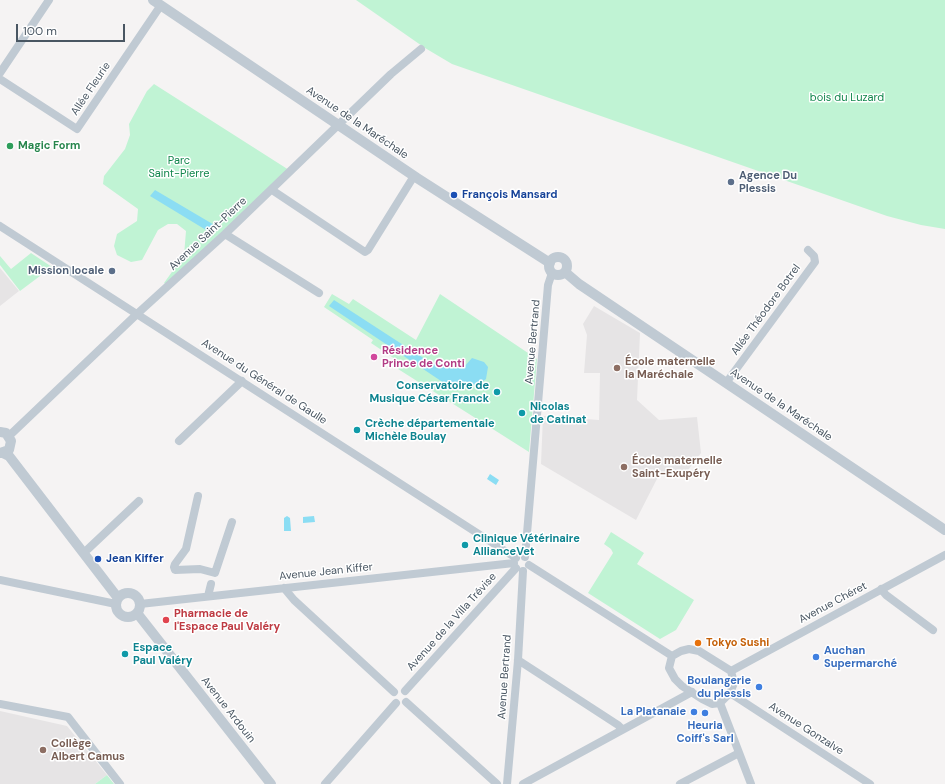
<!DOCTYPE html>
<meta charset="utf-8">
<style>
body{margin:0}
#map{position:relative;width:945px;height:784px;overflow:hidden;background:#f5f3f3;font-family:"DM Sans",sans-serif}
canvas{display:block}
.scale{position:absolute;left:16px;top:24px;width:109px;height:18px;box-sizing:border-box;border:2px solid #495662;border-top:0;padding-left:5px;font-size:12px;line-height:14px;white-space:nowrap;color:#495662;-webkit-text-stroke:3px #fff;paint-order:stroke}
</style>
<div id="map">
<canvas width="945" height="784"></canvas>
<div class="scale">100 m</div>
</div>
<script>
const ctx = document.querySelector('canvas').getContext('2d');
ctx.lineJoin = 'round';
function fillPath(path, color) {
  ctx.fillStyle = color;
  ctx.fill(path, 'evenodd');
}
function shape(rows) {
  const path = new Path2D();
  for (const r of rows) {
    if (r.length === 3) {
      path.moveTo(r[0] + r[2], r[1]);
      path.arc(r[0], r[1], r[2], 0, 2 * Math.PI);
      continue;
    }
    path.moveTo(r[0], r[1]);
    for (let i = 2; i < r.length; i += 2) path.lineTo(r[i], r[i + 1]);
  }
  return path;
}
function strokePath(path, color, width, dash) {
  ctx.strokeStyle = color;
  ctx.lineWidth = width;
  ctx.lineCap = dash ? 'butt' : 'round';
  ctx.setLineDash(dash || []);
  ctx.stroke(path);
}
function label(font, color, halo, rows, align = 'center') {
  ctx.font = font + ' "DM Sans",sans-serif';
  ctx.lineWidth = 3;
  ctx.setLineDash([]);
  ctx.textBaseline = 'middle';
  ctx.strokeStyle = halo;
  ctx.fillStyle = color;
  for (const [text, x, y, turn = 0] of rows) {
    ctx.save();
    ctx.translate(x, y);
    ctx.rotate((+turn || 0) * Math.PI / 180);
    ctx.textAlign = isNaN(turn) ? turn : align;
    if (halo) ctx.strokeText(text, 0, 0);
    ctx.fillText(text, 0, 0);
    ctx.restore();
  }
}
fillPath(shape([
 [0,268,19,291,0,306],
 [594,306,640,333,637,400,659,420,697,417,701,453,688,470,660,473,636,520,541,464,543,416,599,420,600,373,584,373,587,335,583,324],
 [0,711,67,726,107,775,95,784,0,784]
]), '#e6e4e5');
fillPath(shape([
 [356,0,945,0,945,229,921,225,887,216,452,64,425,48],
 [154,84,289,170,168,286,164,283,184,255,186,231,177,224,168,224,158,230,142,260,131,262,117,255,114,246,117,234,137,221,138,209,103,184,104,176,125,149,130,135,129,124,147,91],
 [31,253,52,267,20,291,0,265,0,256,11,269],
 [332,294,349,304,353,299,416,340,440,294,537,359,529,452,398,369,401,363,371,343,373,340,324,307],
 [611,532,644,553,637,564,694,600,676,630,660,639,588,593,613,553,611,549,604,544],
 [107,775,114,784,95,784]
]), '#c0f3d4');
fillPath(shape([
 [155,190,216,226,211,233,150,196],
 [334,300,431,363,454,368,464,367,472,358,484,362,488,367,486,379,478,385,444,383,329,306],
 [490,474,499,480,496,485,487,479],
 [287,516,290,518,291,531,284,531,284,518],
 [314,516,315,522,303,523,303,517]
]), '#8bddf3');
strokePath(shape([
 [0,73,49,0],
 [0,79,77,129,161,5],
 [272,190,365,252,368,250,414,176],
 [0,226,516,558],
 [225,234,319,293],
 [726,383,815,262,814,256,808,250],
 [9,436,137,314,225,234,391,74,421,49],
 [179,441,242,381],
 [198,496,186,549,175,564,174,567,175,570,200,569,215,573,232,522],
 [88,549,139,501],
 [525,557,548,285,552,273],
 [529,565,672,656],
 [0,580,116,604],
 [284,588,294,600,394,692],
 [881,589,886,595,933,630],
 [208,596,211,584],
 [140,604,514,563],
 [689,649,699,651,731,671,734,683,730,693,720,703,712,704,702,699,682,686,675,679,669,668,672,656,681,651,689,649],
 [518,660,618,725,622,729],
 [731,671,945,555],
 [405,691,516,568],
 [730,693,870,784],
 [406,702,497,784],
 [720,703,751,784],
 [0,704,68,717,120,784],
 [325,784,396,703],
 [507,784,518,660,523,571],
 [523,784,692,692],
 [680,784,739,753]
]), '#c0cad3', 8);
strokePath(shape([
 [153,0,417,178,550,263],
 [558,266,9],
 [565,272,579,284,945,530],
 [0,432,6,433,11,441,9,450,0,453],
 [3,453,9,456,118,598],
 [128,605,12],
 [137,613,271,784]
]), '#c0cad3', 10);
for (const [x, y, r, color] of [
 [10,146,4,"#2e9e5b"],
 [731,182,4,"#5c6f8a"],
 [454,195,4,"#1a4fb4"],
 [112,271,4,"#5c6f8a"],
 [374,357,4,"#d1479c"],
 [617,368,4,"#8d6e63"],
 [497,392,4,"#0f9aa8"],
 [522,413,4,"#0f9aa8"],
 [357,430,4,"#0f9aa8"],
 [624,467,4,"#8d6e63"],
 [465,545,4,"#0f9aa8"],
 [98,559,4,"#1a4fb4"],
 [166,620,4,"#e0444e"],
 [698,643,4,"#e8710a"],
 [125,654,4,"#0f9aa8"],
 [816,657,4,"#3f7fe0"],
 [759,687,4,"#3f7fe0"],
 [694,712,4,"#3f7fe0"],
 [705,713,4,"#3f7fe0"],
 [43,750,4,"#8d6e63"]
]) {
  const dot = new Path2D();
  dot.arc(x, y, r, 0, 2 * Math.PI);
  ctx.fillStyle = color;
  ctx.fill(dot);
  strokePath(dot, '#fff', 1.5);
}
label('11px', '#495662', '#fff', [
 ["Allée Fleurie",91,89,-56],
 ["Avenue de la Maréchale",357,123,34],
 ["Avenue Saint-Pierre",208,234,-43],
 ["Allée Théodore Botrel",766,310,-54],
 ["Avenue Bertrand",533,342,-85],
 ["Avenue du Général de Gaulle",264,382,33],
 ["Avenue de la Maréchale",781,405,34],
 ["Avenue Jean Kiffer",326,572,-6],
 ["Avenue Chéret",833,603,-28],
 ["Avenue de la Villa Trévise",452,622,-48],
 ["Avenue Bertrand",505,677,-86],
 ["Avenue Ardouin",228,710,52],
 ["Avenue Gonzalve",806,729,33]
]);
label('11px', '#11864c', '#fff', [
 ["bois du Luzard",847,98],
 ["Parc",179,161],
 ["Saint-Pierre",179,174]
]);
label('bold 11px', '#27864d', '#fff', [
 ["Magic Form",18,146]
], 'left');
label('bold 11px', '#4e5e75', '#fff', [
 ["Agence Du",739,176],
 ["Plessis",739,189],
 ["Mission locale",104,271,"right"]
], 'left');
label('bold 11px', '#164399', '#fff', [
 ["François Mansard",462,195],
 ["Jean Kiffer",106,559]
], 'left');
label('bold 11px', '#b23c85', '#fff', [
 ["Résidence",382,351],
 ["Prince de Conti",382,364]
], 'left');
label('bold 11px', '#785e54', '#fff', [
 ["École maternelle",625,362],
 ["la Maréchale",625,375],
 ["École maternelle",632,461],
 ["Saint-Exupéry",632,474],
 ["Collège",51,744],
 ["Albert Camus",51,757]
], 'left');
label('bold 11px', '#0d838f', '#fff', [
 ["Conservatoire de",489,386,"right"],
 ["Musique César Franck",489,399,"right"],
 ["Nicolas",530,407],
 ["de Catinat",530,420],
 ["Crèche départementale",365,424],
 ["Michèle Boulay",365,437],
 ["Clinique Vétérinaire",473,539],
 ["AllianceVet",473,552],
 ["Espace",133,648],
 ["Paul Valéry",133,661]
], 'left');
label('bold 11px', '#be3a42', '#fff', [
 ["Pharmacie de",174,614],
 ["l'Espace Paul Valéry",174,627]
], 'left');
label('bold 11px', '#c56008', '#fff', [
 ["Tokyo Sushi",706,643]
], 'left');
label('bold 11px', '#366cbe', '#fff', [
 ["Auchan",824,651,"left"],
 ["Supermarché",824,664,"left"],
 ["Boulangerie",751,681],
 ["du plessis",751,694],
 ["La Platanaie",686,712],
 ["Heuria",705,726,"center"],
 ["Coiff's Sarl",705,739,"center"]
], 'right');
</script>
